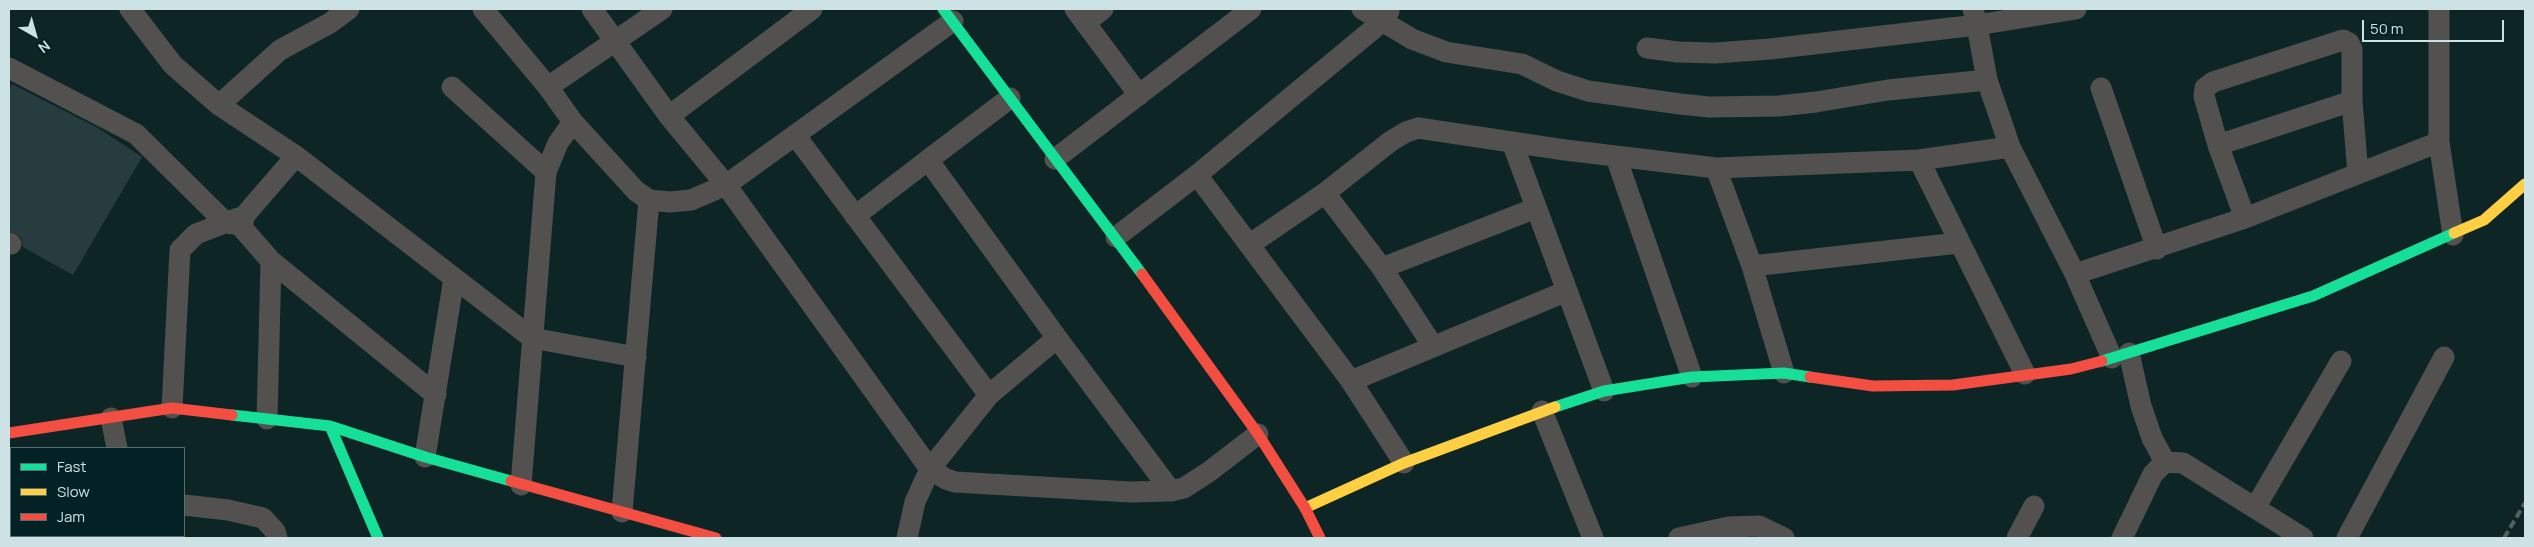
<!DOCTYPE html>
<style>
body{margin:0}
#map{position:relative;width:2534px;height:547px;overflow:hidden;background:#0e2526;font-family:Manrope,sans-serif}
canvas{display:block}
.frame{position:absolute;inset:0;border:10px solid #cde2e4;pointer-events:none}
.legend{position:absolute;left:10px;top:447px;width:175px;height:90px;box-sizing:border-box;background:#042225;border:1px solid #546f71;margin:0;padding:6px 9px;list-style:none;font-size:15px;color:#cde2e4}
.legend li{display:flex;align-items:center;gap:10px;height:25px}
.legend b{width:25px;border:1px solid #546f71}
.north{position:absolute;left:10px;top:10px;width:50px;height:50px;-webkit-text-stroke:4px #042225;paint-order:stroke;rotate:142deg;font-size:14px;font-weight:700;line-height:20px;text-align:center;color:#cde2e4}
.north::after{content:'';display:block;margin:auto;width:18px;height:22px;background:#cde2e4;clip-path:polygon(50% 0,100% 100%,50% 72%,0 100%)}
.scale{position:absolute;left:2362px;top:20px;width:142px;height:22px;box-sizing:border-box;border:2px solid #cde2e4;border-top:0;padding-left:6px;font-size:15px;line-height:18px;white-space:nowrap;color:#cde2e4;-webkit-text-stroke:4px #042225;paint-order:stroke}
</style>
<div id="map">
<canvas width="2534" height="547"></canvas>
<div class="frame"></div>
<ul class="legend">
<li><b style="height:6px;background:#16e098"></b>Fast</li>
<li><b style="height:6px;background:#ffcf43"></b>Slow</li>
<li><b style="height:6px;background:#f24e42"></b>Jam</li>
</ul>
<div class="north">N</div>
<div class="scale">50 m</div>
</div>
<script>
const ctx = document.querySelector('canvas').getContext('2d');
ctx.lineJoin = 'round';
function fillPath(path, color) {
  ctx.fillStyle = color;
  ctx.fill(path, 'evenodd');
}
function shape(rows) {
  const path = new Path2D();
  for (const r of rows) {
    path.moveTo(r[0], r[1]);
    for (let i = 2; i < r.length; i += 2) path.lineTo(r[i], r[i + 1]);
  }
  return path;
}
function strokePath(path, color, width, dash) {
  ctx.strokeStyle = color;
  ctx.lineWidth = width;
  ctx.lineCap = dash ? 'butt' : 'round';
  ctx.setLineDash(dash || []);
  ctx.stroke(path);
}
fillPath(shape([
 [12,84,98,128,142,157,73,275,23,247,21,237,9,231,9,91]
]), '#263c3e');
strokePath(shape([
 [130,9,173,65,219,105,296,156,532,338,636,357],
 [483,9,548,87,573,122,636,191,649,200,670,202,691,200,726,185,953,21],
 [592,9,669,116,812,9],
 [1075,9,1139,95],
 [1362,9,1412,39,1446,52,1522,64,1557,81,1588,91,1680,104,1709,107,1779,106,1816,102,1888,90,1987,80],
 [1085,23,1103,9],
 [1647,48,1678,52,1715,53,1770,49,1977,25,1973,9],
 [9,68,136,134,226,223,242,225],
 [452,87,546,172],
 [548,87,662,9],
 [2101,88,2157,249],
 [1010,98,928,160,1057,338,1171,491,1184,488,1210,471,1258,434],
 [219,105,280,50,330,23,349,9],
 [669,116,726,185,930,469,989,395,795,135],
 [1512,142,1604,391],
 [2439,142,2439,9],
 [2218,145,2352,101],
 [296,156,245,215,242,225,244,230,271,261,436,395],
 [1616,157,1692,377],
 [1055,159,1251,9],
 [1919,160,2025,374],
 [1716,168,1752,266,1784,373],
 [1197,175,1351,381,1404,463],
 [1325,193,1382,268,1536,208],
 [855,216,928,160],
 [2245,218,2218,145,2204,96,2205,88,2213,82,2343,40,2349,43,2352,49,2352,101,2358,174],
 [1116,237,1197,175,1383,21,1389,11],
 [9,243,11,244],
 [1249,245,1325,193,1391,141,1406,132,1418,128,1565,150,1716,168,1919,160,2010,147],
 [1752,266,1958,243],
 [1382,268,1433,346],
 [2075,274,2010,147,1987,80,1977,25,2076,9],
 [2112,358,2075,274,2245,218,2439,142,2453,235],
 [1351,381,1567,291],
 [989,395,1057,338],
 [172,408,180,250,196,234,238,218],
 [1542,411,1593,538],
 [111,418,117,448],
 [267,419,271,261],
 [425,457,454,278],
 [2165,462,2183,463,2303,538],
 [521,485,546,172,558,143,573,122],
 [184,505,228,510,263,518,275,531,277,538],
 [2255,508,2341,361],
 [622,512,649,200],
 [907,538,915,502,930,469,946,479,955,482,1130,492,1171,491],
 [1679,538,1729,527,1759,526,1784,538],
 [2017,538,2034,506],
 [2122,538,2153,474,2165,462,2152,438,2141,406,2129,353],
 [2347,538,2444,357]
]), '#525150', 21);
strokePath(shape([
 [943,9,1142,274],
 [2102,361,2313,296,2454,233],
 [1555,407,1604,391,1692,377,1784,373,1810,377],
 [232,415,330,426,425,457,511,481],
 [330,426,378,538]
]), '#16e098', 11);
strokePath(shape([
 [2454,233,2484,220,2525,184],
 [1305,508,1404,463,1555,407]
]), '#ffcf43', 11);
strokePath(shape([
 [1142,274,1258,434,1305,508,1320,538],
 [1810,377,1873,386,1953,385,2071,369,2102,361],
 [9,433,172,408,232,415],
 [511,481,716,538]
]), '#f24e42', 11);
strokePath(shape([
 [2504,538,2525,503]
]), '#55605f', 4, [8, 4]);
</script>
